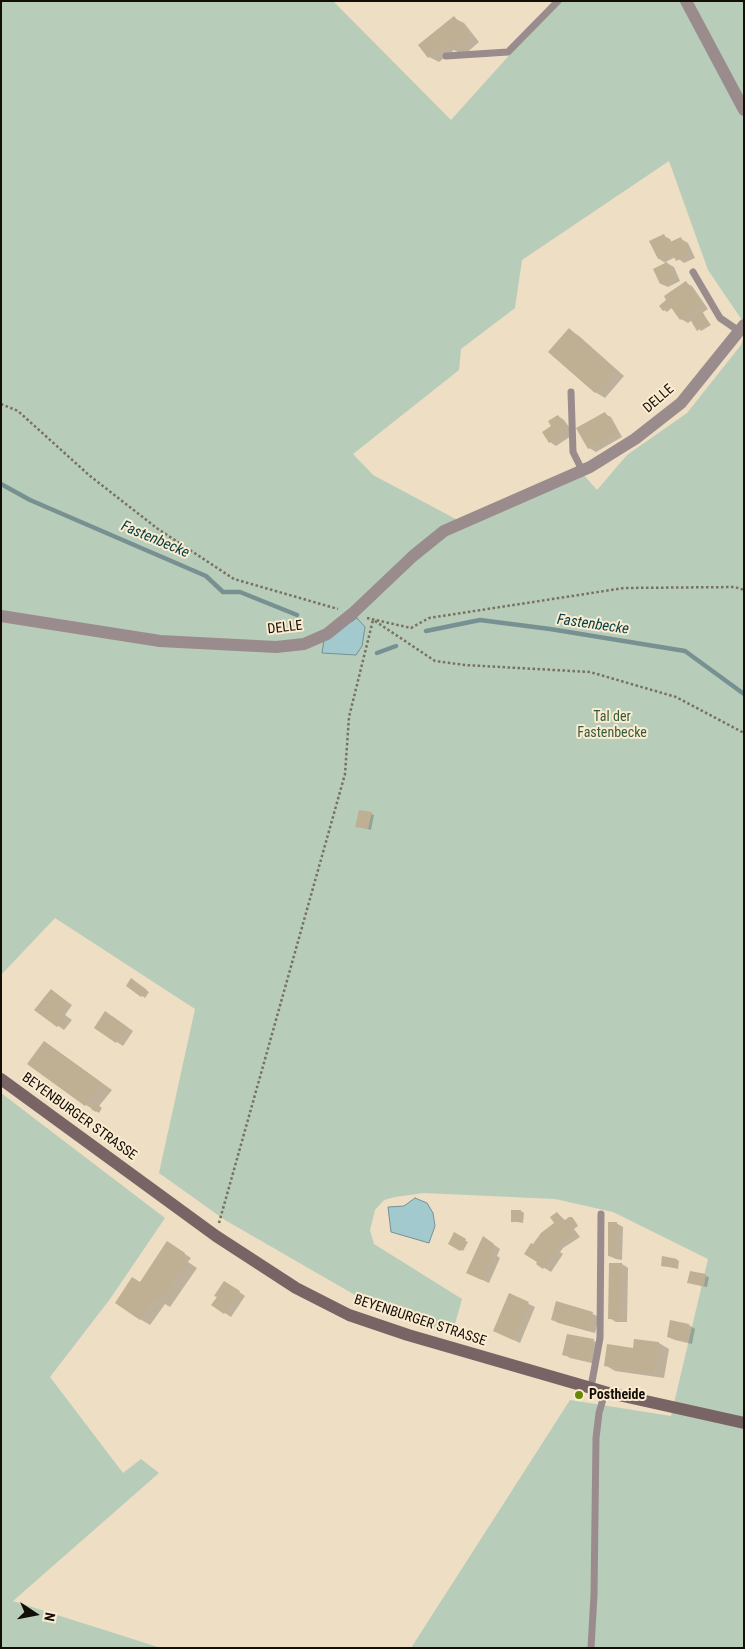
<!DOCTYPE html>
<style>
body{margin:0}
#map{position:relative;width:745px;height:1649px;overflow:hidden;background:#eddec4;font-family:"Roboto Condensed",sans-serif}
canvas{display:block}
.frame{position:absolute;inset:0;border:2px solid #130e06;pointer-events:none}
.north{position:absolute;left:10px;top:1589px;width:50px;height:50px;-webkit-text-stroke:4px #faebd1;paint-order:stroke;rotate:101deg;font-size:14px;font-weight:700;line-height:20px;text-align:center;color:#130e06}
.north::after{content:'';display:block;margin:auto;width:18px;height:22px;background:#130e06;clip-path:polygon(50% 0,100% 100%,50% 72%,0 100%)}
</style>
<div id="map">
<canvas width="745" height="1649"></canvas>
<div class="frame"></div>
<div class="north">N</div>
</div>
<script>
const ctx = document.querySelector('canvas').getContext('2d');
ctx.lineJoin = 'round';
function fillPath(path, color) {
  ctx.fillStyle = color;
  ctx.fill(path, 'evenodd');
}
function shape(rows) {
  const path = new Path2D();
  for (const r of rows) {
    path.moveTo(r[0], r[1]);
    for (let i = 2; i < r.length; i += 2) path.lineTo(r[i], r[i + 1]);
  }
  return path;
}
function strokePath(path, color, width, dash) {
  ctx.strokeStyle = color;
  ctx.lineWidth = width;
  ctx.lineCap = dash ? 'butt' : 'round';
  ctx.setLineDash(dash || []);
  ctx.stroke(path);
}
function label(font, color, halo, rows, align = 'center') {
  ctx.font = font + ' "Roboto Condensed",sans-serif';
  ctx.lineWidth = 4;
  ctx.setLineDash([]);
  ctx.textBaseline = 'middle';
  ctx.strokeStyle = halo;
  ctx.fillStyle = color;
  for (const [text, x, y, turn = 0] of rows) {
    ctx.save();
    ctx.translate(x, y);
    ctx.rotate((+turn || 0) * Math.PI / 180);
    ctx.textAlign = isNaN(turn) ? turn : align;
    if (halo) ctx.strokeText(text, 0, 0);
    ctx.fillText(text, 0, 0);
    ctx.restore();
  }
}
fillPath(shape([
 [1,1,333,1,451,120,558,1,744,1,744,323,708,270,669,161,522,260,515,308,461,349,459,370,353,454,373,475,467,525,583,474,597,490,627,455,687,413,741,345,744,335,744,1648,411,1648,570,1400,671,1416,708,1259,613,1212,555,1199,424,1193,395,1197,384,1200,375,1210,370,1230,374,1244,462,1299,452,1335,355,1295,225,1220,159,1173,195,1009,55,918,1,975],
 [1,1093,165,1218,110,1299,50,1377,123,1473,141,1459,159,1473,13,1601,161,1648,1,1648]
]), '#b8ccba');
const water = shape([
 [357,618,365,627,362,646,356,655,322,653,324,640,357,618],
 [415,1198,427,1203,433,1213,435,1226,429,1243,391,1232,388,1207,404,1206,415,1198]
]);
fillPath(water, '#a2c9ce');
strokePath(water, '#779192', 1);
fillPath(shape([
 [454,18,464,23,479,42,464,55,454,50,439,62,429,57],
 [664,236,670,239,672,243,681,239,688,243,695,258,684,263,676,257,665,262,674,267,680,281,668,287,661,284,667,264,659,259],
 [686,283,692,286,708,309,702,313,711,325,701,331,692,320,688,323,681,319,673,307,667,312,664,310],
 [569,330,579,336,624,376,605,398,595,392],
 [605,414,611,417,622,437,596,452,589,448],
 [558,416,564,420,574,434,556,446,550,442,553,426],
 [371,814,374,815,371,830,357,826],
 [134,982,149,992,145,998,128,986],
 [51,990,72,1005,65,1015,72,1020,64,1030,36,1010],
 [112,1016,133,1031,123,1046,117,1042],
 [45,1042,112,1090,99,1106,102,1108,99,1113,86,1105,29,1064],
 [521,1211,524,1213,523,1223,512,1221],
 [557,1213,566,1221,572,1219,575,1221,578,1226,574,1229,580,1237,563,1248,560,1252,563,1254,551,1272,538,1264,556,1223],
 [616,1223,623,1227,622,1260,616,1259,609,1256],
 [454,1234,468,1242,463,1251,449,1243],
 [489,1241,500,1249,497,1256,500,1258,489,1283,474,1276],
 [174,1247,191,1258,188,1262,197,1268,170,1307,165,1304,150,1325,140,1319,140,1283],
 [677,1260,679,1261,678,1269,662,1265],
 [622,1264,628,1268,627,1322,616,1322,609,1318],
 [691,1272,709,1277,707,1287,692,1284],
 [231,1286,245,1296,231,1317,213,1305],
 [510,1295,535,1307,520,1343,501,1334],
 [557,1303,593,1314,599,1317,595,1333,558,1323,552,1319],
 [689,1325,695,1329,692,1344,675,1340,668,1337],
 [594,1341,600,1344,596,1364,570,1358,564,1354],
 [659,1343,669,1349,664,1378,615,1371,605,1365,634,1349]
]), '#0003');
strokePath(shape([
 [1,484,30,500,206,576,223,592,240,592,297,615],
 [426,631,480,620,550,629,685,651,744,694],
 [377,653,396,646]
]), '#779192', 4.5);
fillPath(shape([
 [454,16,470,36,453,50,447,42,428,58,418,45],
 [664,234,668,243,681,237,689,255,676,261,672,253,658,259,649,241],
 [667,262,675,278,660,284,653,269],
 [686,281,702,305,680,320,670,306,663,311,659,306,666,300,664,296],
 [702,311,709,323,697,331,690,319],
 [569,328,615,370,595,393,548,352],
 [605,412,617,433,588,449,576,428],
 [558,415,568,430,549,443,542,432,551,426,548,421],
 [359,810,372,812,368,829,355,827],
 [131,978,147,990,141,997,126,986],
 [51,989,66,1001,59,1010,66,1016,57,1027,34,1010],
 [105,1011,127,1027,116,1043,94,1028],
 [44,1041,102,1083,85,1106,27,1064],
 [95,1102,100,1106,96,1112,91,1109],
 [511,1210,521,1210,521,1222,511,1222],
 [557,1212,564,1221,569,1217,572,1217,575,1221,575,1225,570,1228,574,1233,557,1245,554,1248,557,1249,543,1269,536,1264,537,1262,524,1254,531,1243,533,1244,541,1233,554,1223,550,1217],
 [608,1222,617,1222,616,1257,608,1256],
 [454,1232,466,1239,460,1251,448,1244],
 [483,1236,494,1244,491,1251,494,1253,482,1280,466,1273],
 [167,1241,185,1253,182,1258,187,1262,160,1302,154,1299,140,1320,115,1303,132,1277,140,1282],
 [662,1256,677,1259,676,1268,661,1266],
 [609,1263,622,1263,621,1319,608,1319],
 [690,1271,706,1274,704,1286,687,1283],
 [224,1281,240,1291,224,1314,211,1305,217,1297,214,1296],
 [509,1293,529,1302,513,1340,493,1331],
 [556,1301,593,1312,588,1331,551,1320],
 [670,1320,689,1324,686,1341,667,1337],
 [567,1334,594,1339,589,1361,562,1355],
 [634,1339,659,1342,654,1373,604,1366,607,1344,633,1348]
]), '#bfaf93');
strokePath(shape([
 [1,404,18,411,90,476,158,529,234,579,338,609],
 [367,618,411,628,429,618,624,588,735,587,744,590],
 [375,621,435,661,465,665,590,672,676,697,744,733],
 [219,1223,345,774,349,717,373,620]
]), '#79705f', 2.5, [2.5, 2.5]);
strokePath(shape([
 [446,56,508,52,558,1],
 [693,272,720,318,739,331],
 [571,392,573,452,582,470],
 [591,1387,600,1338,601,1214],
 [591,1648,594,1595,596,1438,599,1413,605,1392]
]), '#9a8c8d', 7);
strokePath(shape([
 [686,1,744,110],
 [1,616,160,641,276,647,304,644,327,634,353,613,413,556,444,531,590,467,635,439,681,403,744,325]
]), '#9a8c8d', 12);
strokePath(shape([
 [1,1079,216,1236,296,1288,349,1315,408,1335,605,1392,744,1423]
]), '#786465', 12);
for (const [x, y, r, color] of [
 [579,1395,5,"#668806"]
]) {
  const dot = new Path2D();
  dot.arc(x, y, r, 0, 2 * Math.PI);
  ctx.fillStyle = color;
  ctx.fill(dot);
  strokePath(dot, '#faebd1', 2);
}
label('14px', '#130e06', '#faebd1', [
 ["DELLE",659,399,-41],
 ["DELLE",285,628,-7],
 ["BEYENBURGER STRASSE",79,1117,36],
 ["BEYENBURGER STRASSE",420,1321,18]
]);
label('14px', '#345c39', '#faebd1', [
 ["Tal der",612,717],
 ["Fastenbecke",612,733]
]);
label('bold 14px', '#130e06', '#faebd1', [
 ["Postheide",589,1395]
], 'left');
label('italic 15px', '#003f45', '#faebd1', [
 ["Fastenbecke",155,540,23],
 ["Fastenbecke",593,625,8]
]);
</script>
